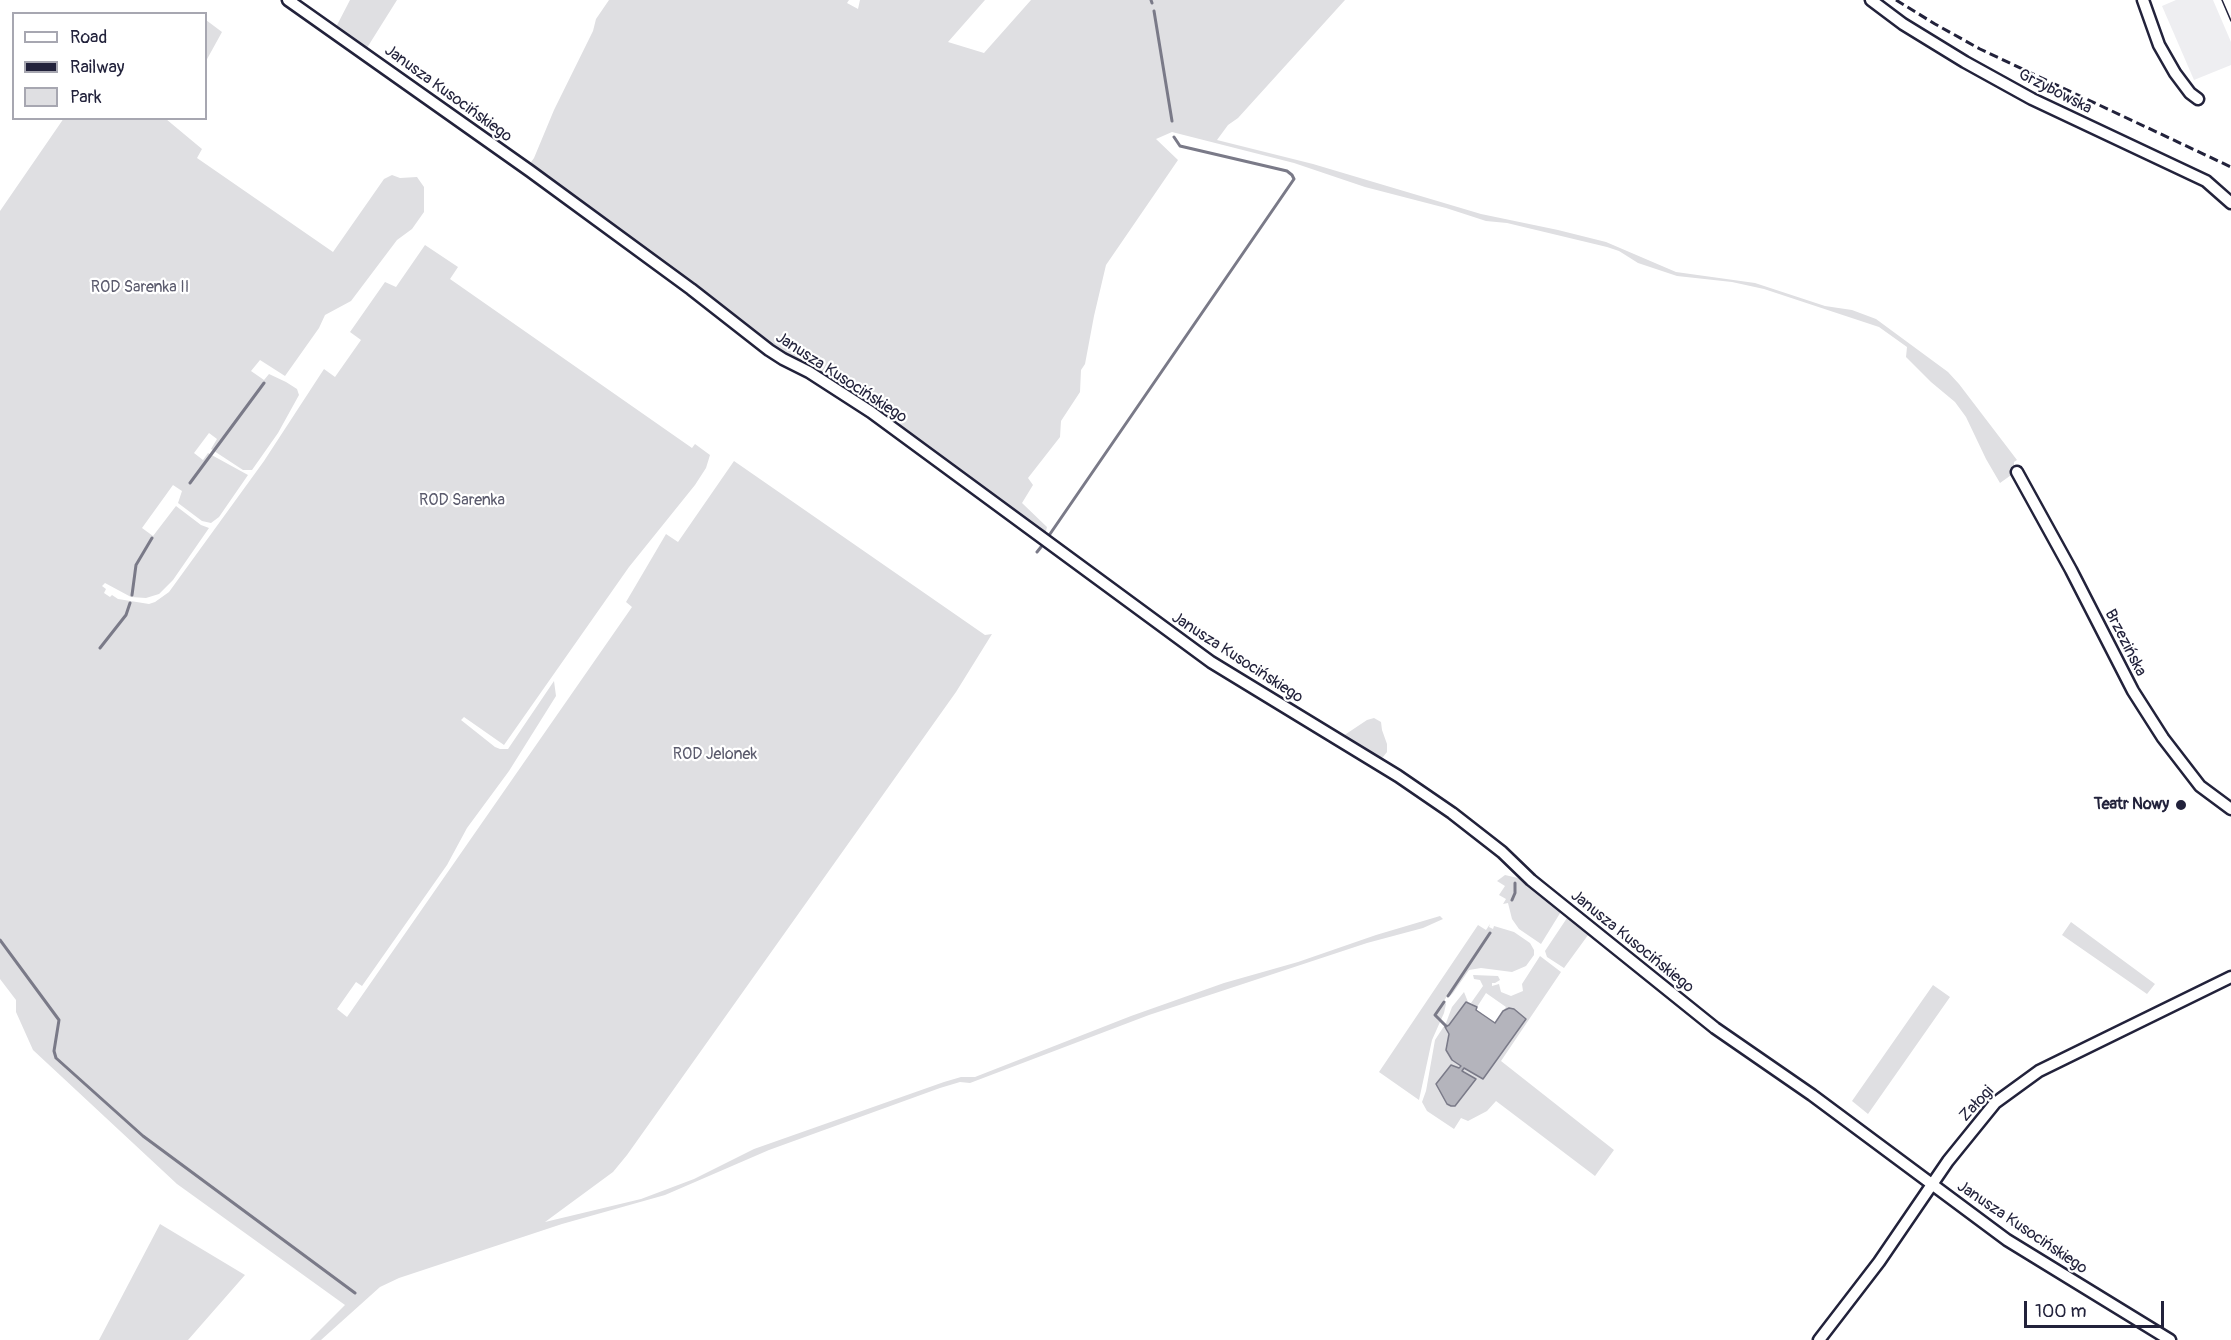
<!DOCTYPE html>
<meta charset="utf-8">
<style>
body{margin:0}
#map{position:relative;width:2231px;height:1340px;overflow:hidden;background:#fff;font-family:Pangolin,sans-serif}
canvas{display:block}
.legend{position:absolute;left:12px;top:12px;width:195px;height:108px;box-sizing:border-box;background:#fff;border:2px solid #a7a7b1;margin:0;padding:8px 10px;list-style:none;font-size:18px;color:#22223b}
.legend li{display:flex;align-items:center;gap:12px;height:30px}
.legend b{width:30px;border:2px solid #a7a7b1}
.scale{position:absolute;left:2024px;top:1301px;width:140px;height:27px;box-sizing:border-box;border:3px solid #22223b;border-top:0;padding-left:8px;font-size:18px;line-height:21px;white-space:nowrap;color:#22223b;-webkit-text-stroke:4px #fff;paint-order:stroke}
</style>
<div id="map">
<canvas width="2231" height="1340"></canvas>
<ul class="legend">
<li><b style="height:8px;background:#fff"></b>Road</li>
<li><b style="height:8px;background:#22223b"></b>Railway</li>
<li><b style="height:16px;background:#dfdfe2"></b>Park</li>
</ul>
<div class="scale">100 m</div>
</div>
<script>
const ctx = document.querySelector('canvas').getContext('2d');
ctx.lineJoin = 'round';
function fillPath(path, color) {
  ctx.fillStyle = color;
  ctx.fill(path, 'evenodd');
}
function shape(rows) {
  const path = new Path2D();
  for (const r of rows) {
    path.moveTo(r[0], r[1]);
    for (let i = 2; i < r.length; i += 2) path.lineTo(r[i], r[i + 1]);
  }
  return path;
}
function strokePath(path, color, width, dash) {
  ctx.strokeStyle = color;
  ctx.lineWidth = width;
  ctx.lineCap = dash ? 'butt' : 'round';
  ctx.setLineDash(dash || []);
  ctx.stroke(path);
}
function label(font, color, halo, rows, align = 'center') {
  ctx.font = font + ' Pangolin,sans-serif';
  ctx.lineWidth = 4.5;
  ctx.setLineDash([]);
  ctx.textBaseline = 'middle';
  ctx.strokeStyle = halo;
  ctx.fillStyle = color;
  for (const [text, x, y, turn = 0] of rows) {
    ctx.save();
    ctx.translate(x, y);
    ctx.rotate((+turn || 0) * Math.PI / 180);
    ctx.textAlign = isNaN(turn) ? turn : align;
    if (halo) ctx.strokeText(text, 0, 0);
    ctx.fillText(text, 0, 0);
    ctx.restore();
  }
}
fillPath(shape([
 [2176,0,2213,0,2231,42,2231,65,2194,80,2162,6]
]), '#eeeef1');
fillPath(shape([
 [350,0,397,0,365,51,335,29],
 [609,0,849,0,847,3,858,9,860,0,985,0,948,42,984,53,1031,0,1345,0,1238,118,1228,125,1217,140,1313,164,1481,214,1558,230,1606,242,1676,272,1755,283,1825,306,1852,310,1876,319,1948,372,1959,384,2017,460,2014,462,2014,473,2000,483,1986,459,1966,417,1955,402,1931,382,1906,357,1907,347,1879,327,1764,289,1732,282,1677,276,1638,263,1619,251,1607,247,1507,223,1486,221,1446,208,1365,187,1294,163,1172,132,1156,139,1178,160,1106,265,1094,316,1085,364,1081,370,1080,392,1061,421,1060,437,1028,478,1033,485,1022,503,1047,527,1045,535,995,496,779,353,529,165,534,158,554,110,593,31,596,19],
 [206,20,222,32,206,61],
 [64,118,166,119,202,149,197,158,333,252,384,179,392,175,400,178,417,177,424,187,424,212,412,229,397,240,351,301,325,315,319,328,285,376,260,360,251,371,264,380,269,374,286,382,297,389,299,395,278,433,252,470,243,470,211,449,217,439,209,433,194,453,203,460,208,453,248,475,219,517,211,523,202,521,178,503,182,491,173,485,142,528,153,536,176,506,201,525,209,528,173,580,159,594,146,598,131,597,105,583,102,586,106,589,104,593,110,597,112,595,118,599,149,604,155,602,169,592,264,461,324,369,335,377,361,340,350,332,385,282,396,287,425,245,458,267,450,279,692,448,695,444,710,455,706,468,695,485,629,567,504,745,464,717,461,720,495,747,500,749,508,749,554,681,556,696,509,771,467,828,447,865,362,986,356,982,337,1009,347,1017,632,607,626,602,666,534,678,542,734,461,985,635,992,634,956,692,627,1155,613,1172,545,1222,641,1199,694,1179,754,1149,944,1082,961,1077,975,1077,1131,1016,1224,983,1298,962,1376,935,1440,916,1443,919,1423,928,1367,943,1149,1015,970,1083,960,1082,940,1088,769,1150,665,1195,562,1224,399,1278,380,1287,321,1340,310,1340,345,1305,177,1184,33,1050,16,1012,16,1000,0,979,0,211],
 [1374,718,1381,722,1382,730,1387,744,1387,752,1383,757,1378,760,1340,738,1367,720],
 [1505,875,1522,879,1562,910,1541,944,1519,929,1512,919,1508,903,1503,904,1506,899,1499,895,1505,886,1497,881],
 [1569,915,1591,931,1564,968,1547,957,1545,951],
 [2071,922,2155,984,2147,994,2062,935],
 [1490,924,1489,927,1493,929,1494,926,1514,932,1530,943,1534,950,1534,955,1526,966,1512,972,1481,968,1469,970,1453,993,1450,996,1447,996,1444,1001,1446,1004,1444,1013,1432,1040,1419,1100,1379,1072,1478,925,1486,930],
 [1540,956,1561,972,1501,1061,1614,1150,1595,1176,1496,1101,1487,1111,1468,1121,1461,1118,1454,1129,1427,1111,1422,1102,1426,1091,1435,1040,1446,1023,1452,1007,1464,992,1468,1002,1449,1025,1452,1060,1461,1066,1459,1068,1453,1065,1476,1079,1462,1070,1464,1068,1483,1079,1509,1008,1503,1011,1506,1007,1486,993,1477,1007,1471,1003,1483,986,1480,980,1474,979,1473,975,1498,976,1500,980,1495,983,1492,983,1492,986,1499,984,1501,992,1511,996,1523,991,1522,984],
 [1933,985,1950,997,1868,1114,1852,1101],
 [160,1224,245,1275,188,1340,99,1340]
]), '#dfdfe2');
const water = shape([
 [1466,1002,1477,1007,1476,1010,1495,1023,1503,1011,1509,1008,1514,1009,1526,1019,1483,1079,1464,1068,1462,1071,1476,1079,1455,1106,1451,1106,1447,1104,1436,1084,1451,1065,1459,1068,1461,1066,1452,1060,1446,1050,1449,1034,1445,1027,1449,1025,1466,1002]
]);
fillPath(water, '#b4b4bc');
strokePath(water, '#7a7a88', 1.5);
strokePath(shape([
 [1151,0,1152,3],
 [1154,11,1172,121],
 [190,483,264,383],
 [1050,534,1294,179,1292,175,1287,171,1180,146,1174,137],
 [1037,552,1041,547],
 [132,595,136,565,152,538],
 [100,648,126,615,130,603],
 [1512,900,1515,893,1515,883],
 [0,940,59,1020,54,1051,56,1058,143,1136,355,1293],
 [1448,996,1490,933],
 [1444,1002,1435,1015,1446,1026]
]), '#7a7a88', 3);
const street = shape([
 [288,0,530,171,691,289,769,350,783,359,809,372,871,412,1211,662,1398,776,1452,813,1502,852,1531,880,1715,1028,1812,1095,2007,1240,2170,1340],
 [1871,0,1903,24,1965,62,2032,99,2206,181,2231,203],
 [2143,0,2159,45,2175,73,2190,93,2198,99],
 [2017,472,2071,570,2133,691,2163,738,2200,786,2231,809],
 [1819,1340,1879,1262,1948,1161,1995,1103,2039,1071,2231,977]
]);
strokePath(street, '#22223b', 15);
strokePath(street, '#fff', 10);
strokePath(shape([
 [2222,0,2231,21]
]), '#22223b', 1.5);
strokePath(shape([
 [1896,0,1935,24,1980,49,2231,167]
]), '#22223b', 3, [9, 4.5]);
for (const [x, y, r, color] of [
 [2181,805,6,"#22223b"]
]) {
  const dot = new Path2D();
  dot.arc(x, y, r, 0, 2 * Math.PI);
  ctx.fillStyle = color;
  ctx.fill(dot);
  strokePath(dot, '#fff', 2);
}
label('16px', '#22223b', '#fff', [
 ["Grzybowska",2055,92,27],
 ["Janusza Kusocińskiego",448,94,36],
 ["Janusza Kusocińskiego",841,378,33],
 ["Brzezińska",2125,643,63],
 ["Janusza Kusocińskiego",1237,658,33],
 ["Janusza Kusocińskiego",1632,942,39],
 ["Załogi",1977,1104,-47],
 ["Janusza Kusocińskiego",2022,1228,34]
]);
label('16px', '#5b5b6d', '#fff', [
 ["ROD Sarenka II",140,288],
 ["ROD Sarenka",462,501],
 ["ROD Jelonek",715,755]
]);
label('bold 16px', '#22223b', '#fff', [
 ["Teatr Nowy",2169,805]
], 'right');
</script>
